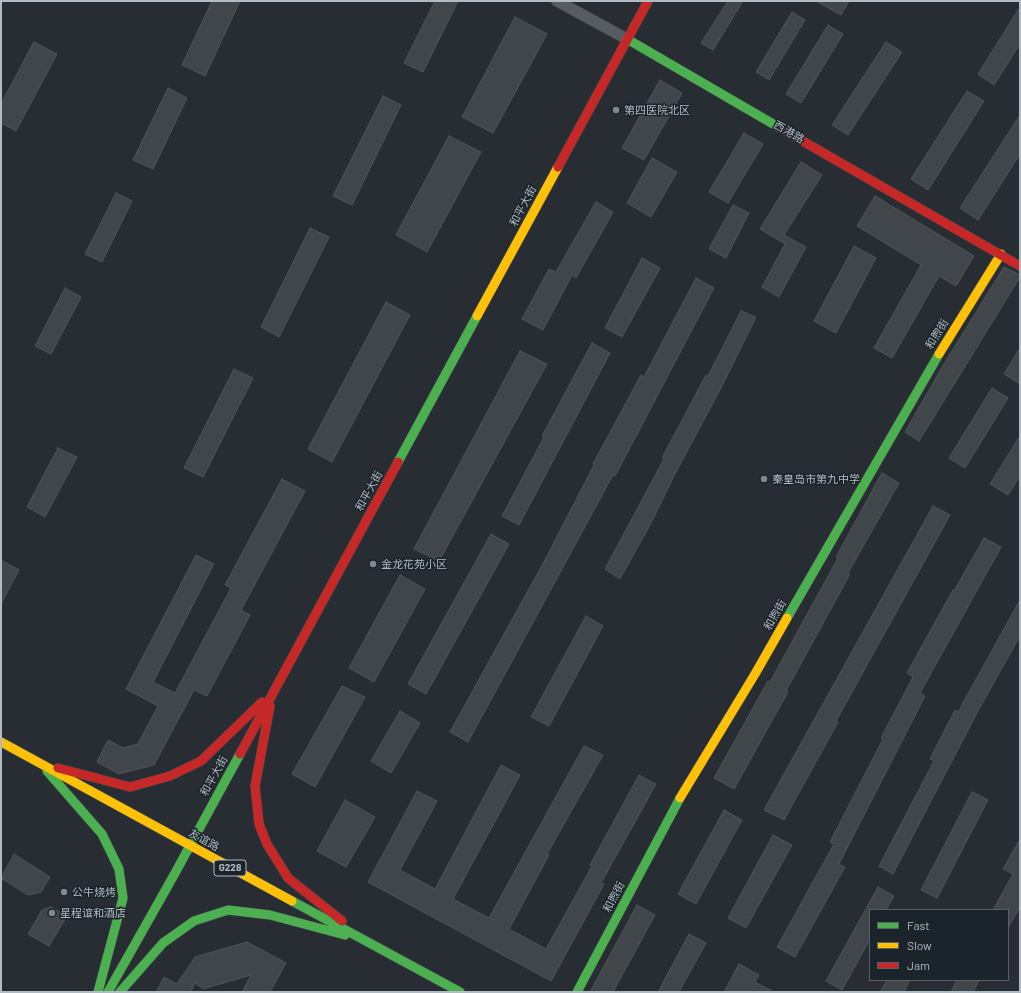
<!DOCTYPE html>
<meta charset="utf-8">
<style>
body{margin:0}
#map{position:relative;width:1021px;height:993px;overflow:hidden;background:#272d32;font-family:Barlow,sans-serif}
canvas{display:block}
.frame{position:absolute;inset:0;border:2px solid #b1bbc3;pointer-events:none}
.legend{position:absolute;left:869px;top:909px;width:140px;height:72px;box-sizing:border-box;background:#1c242b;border:1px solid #586068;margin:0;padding:5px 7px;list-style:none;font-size:12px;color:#b1bbc3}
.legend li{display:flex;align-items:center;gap:8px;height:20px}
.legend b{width:20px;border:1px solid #586068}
</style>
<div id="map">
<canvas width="1021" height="993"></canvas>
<div class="frame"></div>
<ul class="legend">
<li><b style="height:5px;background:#4caf50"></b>Fast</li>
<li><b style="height:5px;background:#ffc107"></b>Slow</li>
<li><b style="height:5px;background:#c62828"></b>Jam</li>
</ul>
</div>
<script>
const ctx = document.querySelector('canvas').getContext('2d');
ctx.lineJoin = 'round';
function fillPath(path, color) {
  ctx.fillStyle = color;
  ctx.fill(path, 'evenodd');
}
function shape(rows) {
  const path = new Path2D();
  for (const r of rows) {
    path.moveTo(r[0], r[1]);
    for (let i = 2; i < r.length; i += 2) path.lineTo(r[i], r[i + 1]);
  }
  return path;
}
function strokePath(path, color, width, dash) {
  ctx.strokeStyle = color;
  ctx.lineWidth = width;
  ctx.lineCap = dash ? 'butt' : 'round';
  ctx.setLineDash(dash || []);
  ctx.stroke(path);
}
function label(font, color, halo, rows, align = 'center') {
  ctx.font = font + ' Barlow,"Noto Sans SC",sans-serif';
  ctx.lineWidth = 3;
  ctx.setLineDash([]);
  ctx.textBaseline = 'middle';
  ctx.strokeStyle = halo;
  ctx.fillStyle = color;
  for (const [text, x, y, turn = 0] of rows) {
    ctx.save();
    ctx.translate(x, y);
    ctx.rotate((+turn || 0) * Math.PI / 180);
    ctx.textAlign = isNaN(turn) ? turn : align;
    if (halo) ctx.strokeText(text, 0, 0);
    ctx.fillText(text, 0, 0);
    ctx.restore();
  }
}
const building = shape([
 [212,1,240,1,205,76,182,65,212,1],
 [435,1,458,1,423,72,404,63,435,1],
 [728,1,743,1,713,50,701,43,728,1],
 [816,1,849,1,841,15,816,1],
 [1020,7,1020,44,994,85,978,74,1020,7],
 [792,12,805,20,769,80,756,72,792,12],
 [515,17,547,34,493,133,462,117,515,17],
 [828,25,843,34,801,103,786,94,828,25],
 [34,42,57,54,16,131,1,123,1,104,34,42],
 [886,42,902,52,848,135,832,125,886,42],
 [660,80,682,93,644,160,622,148,660,80],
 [168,88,187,98,153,169,133,160,168,88],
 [967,91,984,101,928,190,911,179,967,91],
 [383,96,401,105,352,205,333,196,383,96],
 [1020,115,1020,154,978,220,960,208,1020,115],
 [744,133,763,144,728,203,709,192,744,133],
 [449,136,481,152,427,252,396,235,449,136],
 [652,158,677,172,651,217,627,203,652,158],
 [801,162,822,175,784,235,806,247,779,297,762,287,785,244,760,229,801,162],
 [116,193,132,201,102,262,85,254,116,193],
 [875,196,974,256,956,286,939,276,892,358,874,348,921,265,857,226,875,196],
 [596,202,613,212,576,278,572,275,543,330,522,319,549,269,556,272,596,202],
 [733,205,749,213,726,258,709,249,733,205],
 [310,228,329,237,279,337,261,327,310,228],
 [854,246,876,258,836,333,814,321,854,246],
 [642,258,660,268,622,337,605,328,642,258],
 [1004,267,1020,275,1020,277,919,441,905,432,944,364,1004,267],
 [696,278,714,288,615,476,613,475,468,742,450,732,546,558,594,465,593,464,641,375,644,377,696,278],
 [65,288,81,297,51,354,35,346,65,288],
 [386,302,410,315,332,462,308,449,386,302],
 [741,311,756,317,723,384,675,474,650,525,620,579,605,569,664,459,662,458,706,375,708,376,741,311],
 [592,343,610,353,519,525,502,516,544,437,542,436,592,343],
 [1020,348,1020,384,1004,374,1020,348],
 [520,351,547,364,439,561,414,549,520,351],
 [234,369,253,378,203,477,184,468,234,369],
 [992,388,1008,398,965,468,949,458,992,388],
 [1020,436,1020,476,1008,495,990,484,1020,436],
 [58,448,77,457,45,517,27,507,58,448],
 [882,473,899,483,848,573,850,574,786,691,788,692,734,789,714,778,768,681,770,682,838,558,836,557,882,473],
 [282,479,305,491,241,610,250,615,207,696,194,690,154,765,119,774,97,762,108,740,123,748,138,744,158,706,126,689,196,555,214,564,153,682,175,693,231,588,225,585,282,479],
 [933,506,950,515,836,721,838,722,784,820,764,810,933,506],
 [491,534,509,544,426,694,408,684,491,534],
 [984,538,1001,547,920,693,925,696,839,864,845,867,795,957,777,947,834,844,830,842,883,739,881,738,913,677,907,673,953,590,954,591,984,538],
 [1,560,19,570,1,604,1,560],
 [400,575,425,589,374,682,349,668,400,575],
 [1020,600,1020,636,979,709,893,874,879,866,934,761,930,759,955,710,958,712,1020,600],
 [586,616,603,626,549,726,531,717,586,616],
 [342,686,365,697,315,787,292,774,342,686],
 [400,711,420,723,391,773,371,761,400,711],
 [584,746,603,755,547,854,549,855,509,929,546,949,592,866,590,865,639,775,656,784,601,883,604,884,551,981,368,882,417,791,437,801,400,870,435,889,501,765,520,775,453,899,489,918,584,746],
 [972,792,988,800,937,898,921,890,972,792],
 [345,800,375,817,346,867,317,851,345,800],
 [724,810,742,820,696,904,678,894,724,810],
 [773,835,792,845,746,928,728,918,773,835],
 [1020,839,1020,907,1008,928,1008,910,993,910,1013,874,1003,869,1020,839],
 [14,854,50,877,41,892,28,895,1,878,14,854],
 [878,887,894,896,886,910,870,910,870,939,842,990,826,981,878,887],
 [637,905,655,915,613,992,590,992,637,905],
 [51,907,67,916,49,946,28,934,42,910,51,907],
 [689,934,706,943,679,992,658,992,689,934],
 [247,942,286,963,270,992,242,992,251,975,203,989,195,983,191,992,156,992,164,977,177,984,195,957,247,942],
 [739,964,759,975,755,982,774,992,724,992,739,964],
 [887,980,910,980,904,992,880,992,887,980],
 [957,980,979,980,973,992,951,992,957,980]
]);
fillPath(building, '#41464a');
strokePath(building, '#4f5559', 1);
const street = shape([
 [557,1,627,39]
]);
const fast = shape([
 [627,39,780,128],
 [398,462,477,316],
 [787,618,939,354],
 [47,771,102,834,119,869,123,898,98,992],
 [292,901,460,992],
 [108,992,174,875,240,754],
 [120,992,163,943,194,921,228,910,270,915,345,935],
 [577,992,680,798]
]);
const slow = shape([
 [477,316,558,167],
 [939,354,1001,254],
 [1,742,292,901],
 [680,798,755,674,787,618]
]);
const jam = shape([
 [780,128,1020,266],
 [558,167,648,1],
 [270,706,255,786,259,824,267,844,288,878,342,921],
 [240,754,398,462],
 [58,768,130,787,170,776,201,761,262,702]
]);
strokePath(street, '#44494d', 12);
strokePath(fast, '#44494d', 10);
strokePath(slow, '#44494d', 10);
strokePath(jam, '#44494d', 10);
strokePath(street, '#575c60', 11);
strokePath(fast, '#4caf50', 9);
strokePath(slow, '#ffc107', 9);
strokePath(jam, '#c62828', 9);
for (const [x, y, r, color] of [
 [616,110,4,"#818990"],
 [764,479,4,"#818990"],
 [373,564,4,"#818990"],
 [64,892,4,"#818990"],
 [52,913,4,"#818990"]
]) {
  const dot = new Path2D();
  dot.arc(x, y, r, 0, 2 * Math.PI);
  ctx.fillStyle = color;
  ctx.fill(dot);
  strokePath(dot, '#1c242b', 1.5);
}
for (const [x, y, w] of [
 [230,868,32]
]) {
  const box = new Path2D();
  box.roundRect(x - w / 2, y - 8, w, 16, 3);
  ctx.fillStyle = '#1c242b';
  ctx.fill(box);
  strokePath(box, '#b1bbc3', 1);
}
label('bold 10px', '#b1bbc3', null, [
 ["G228",230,868]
]);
label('11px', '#b1bbc3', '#1c242b', [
 ["第四医院北区",624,110],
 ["秦皇岛市第九中学",772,479],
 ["金龙花苑小区",381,564],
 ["公牛烧烤",72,892],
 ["星程谊和酒店",60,913]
], 'left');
label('11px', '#b1bbc3', '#1c242b', [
 ["西港路",789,132,30],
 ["和平大街",523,206,-62],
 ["和煦街",937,334,-58],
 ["和平大街",369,491,-61],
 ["和煦街",775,615,-60],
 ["和平大街",214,776,-61],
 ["友谊路",204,840,29],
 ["和煦街",614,897,-62]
]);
</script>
